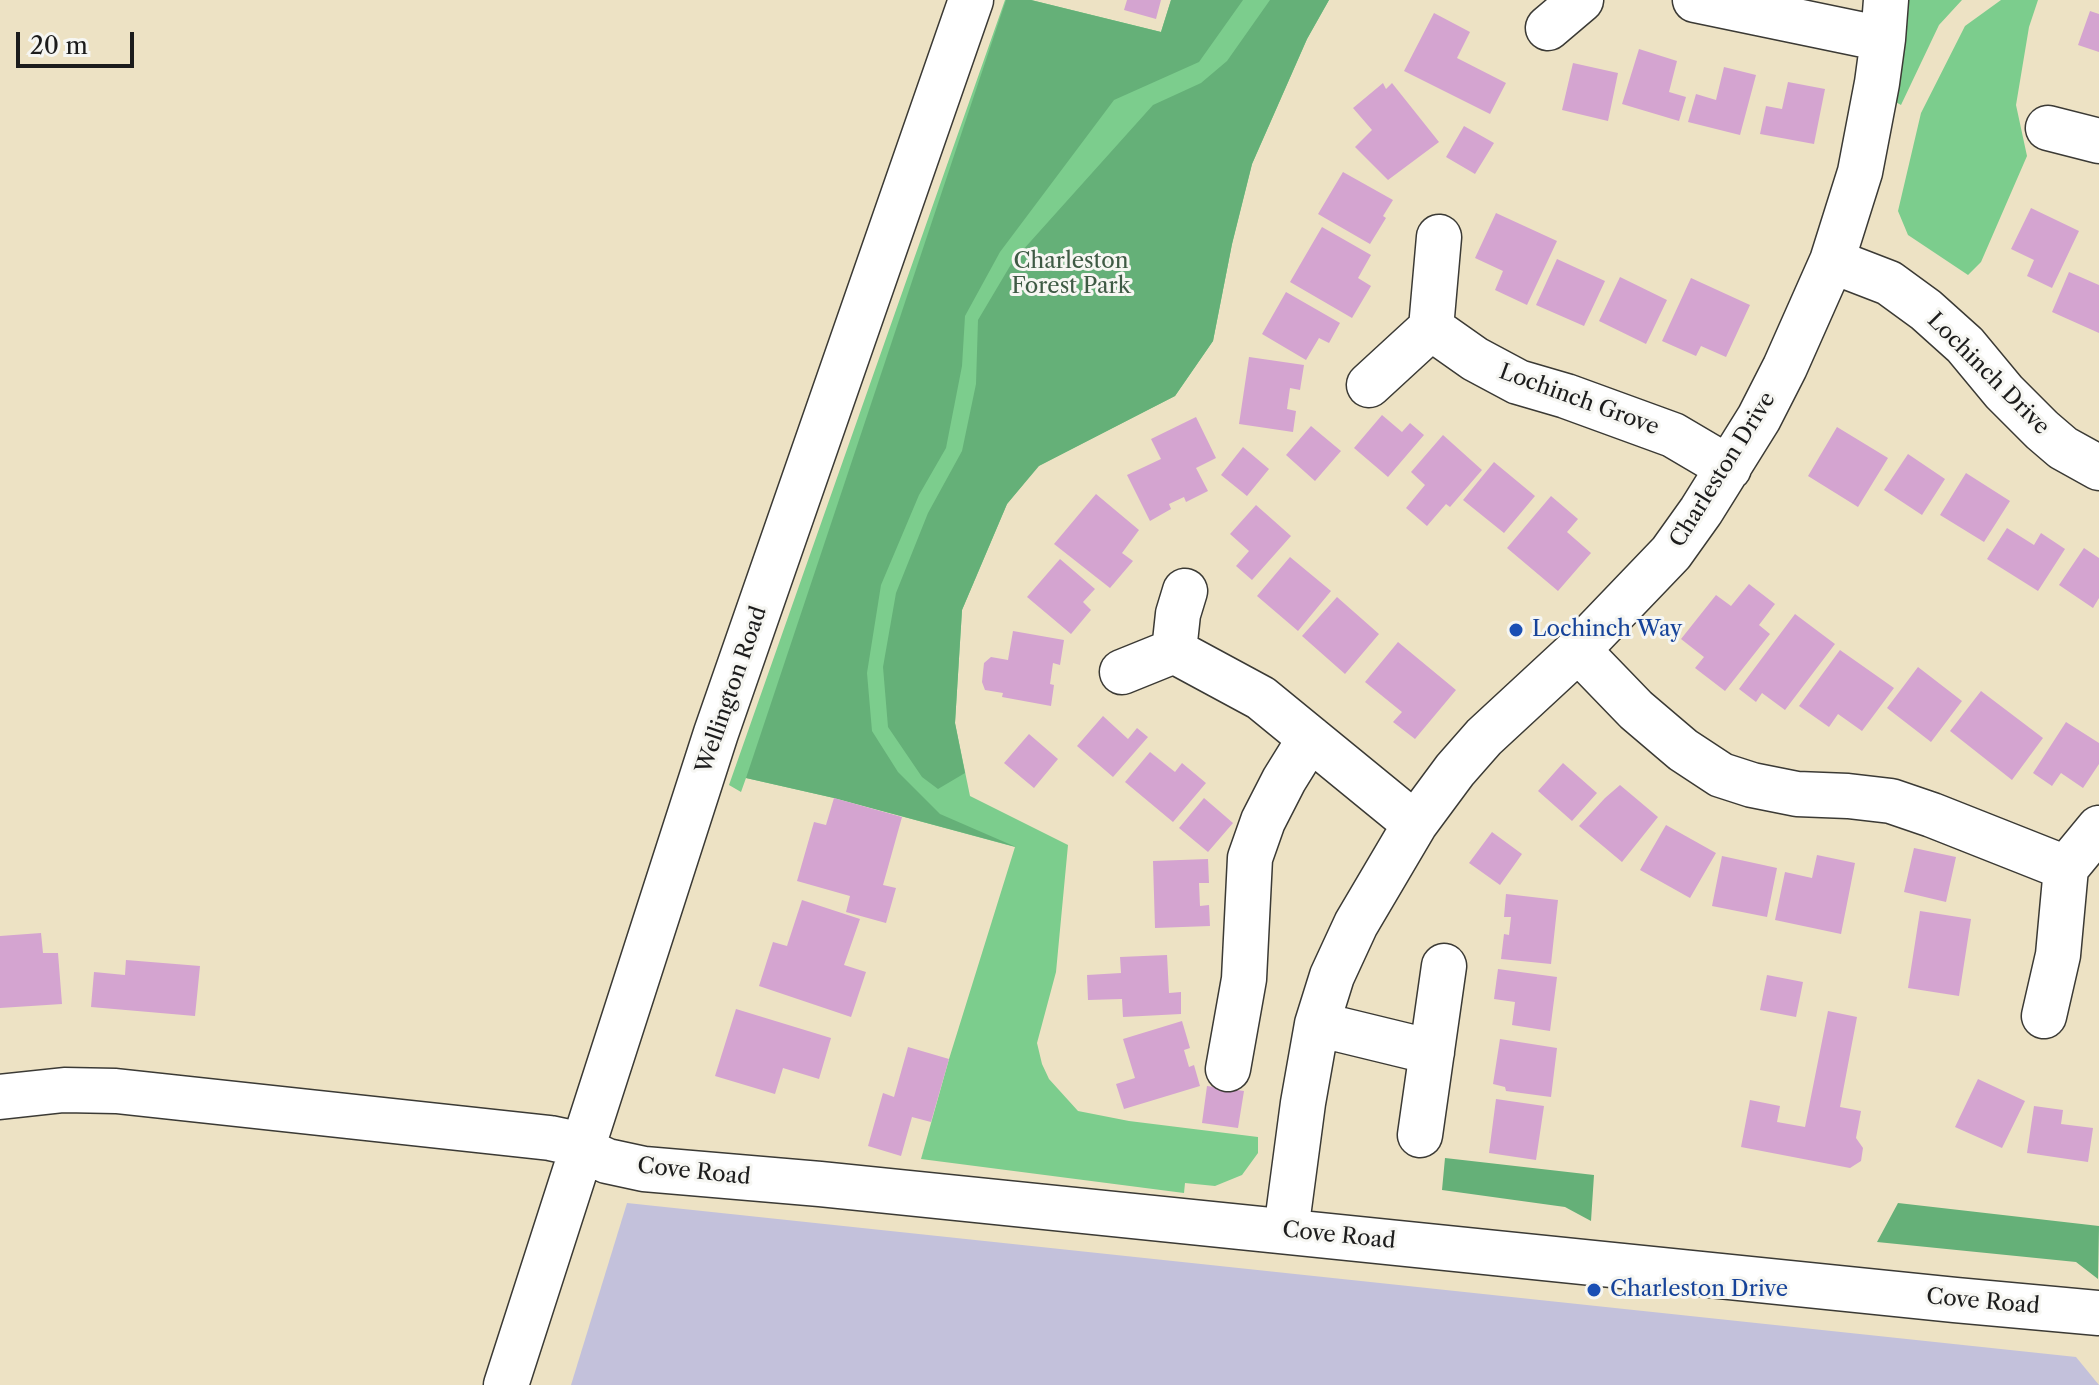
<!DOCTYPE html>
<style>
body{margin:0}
#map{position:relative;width:2099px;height:1385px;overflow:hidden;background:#ede2c4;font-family:"Libre Caslon Text",serif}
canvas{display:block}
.scale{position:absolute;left:16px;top:32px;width:118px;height:36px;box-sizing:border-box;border:4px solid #1c1c1c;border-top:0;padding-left:10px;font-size:24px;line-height:28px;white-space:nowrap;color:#1c1c1c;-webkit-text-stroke:6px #f6f6f2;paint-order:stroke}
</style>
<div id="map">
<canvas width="2099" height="1385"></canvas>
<div class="scale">20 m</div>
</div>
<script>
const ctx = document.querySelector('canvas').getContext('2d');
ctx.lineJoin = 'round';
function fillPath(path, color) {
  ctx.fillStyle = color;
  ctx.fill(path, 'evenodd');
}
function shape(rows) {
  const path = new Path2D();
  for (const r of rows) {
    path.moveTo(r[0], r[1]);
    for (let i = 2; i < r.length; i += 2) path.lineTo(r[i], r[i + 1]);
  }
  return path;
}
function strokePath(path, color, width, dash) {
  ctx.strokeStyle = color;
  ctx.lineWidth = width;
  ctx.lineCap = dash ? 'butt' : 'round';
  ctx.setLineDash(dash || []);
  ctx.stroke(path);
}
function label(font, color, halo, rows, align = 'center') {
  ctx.font = font + ' "Libre Caslon Text",serif';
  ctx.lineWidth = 6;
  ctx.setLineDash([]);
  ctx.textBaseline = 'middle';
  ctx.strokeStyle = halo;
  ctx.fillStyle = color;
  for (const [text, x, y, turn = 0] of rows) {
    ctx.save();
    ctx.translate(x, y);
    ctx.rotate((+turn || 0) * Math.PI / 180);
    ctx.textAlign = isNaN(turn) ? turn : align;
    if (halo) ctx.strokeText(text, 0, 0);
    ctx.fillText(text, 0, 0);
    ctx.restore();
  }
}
fillPath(shape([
 [627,1203,2076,1357,2099,1385,571,1385]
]), '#c3c1db');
fillPath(shape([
 [1005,0,1031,0,1161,32,1171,0,1329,0,1307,39,1252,164,1232,244,1213,341,1175,396,1038,466,1007,504,962,610,955,723,970,796,1068,845,1056,972,1037,1043,1042,1064,1049,1079,1078,1111,1129,1121,1258,1137,1258,1153,1242,1175,1215,1186,1185,1183,1184,1193,921,1159,949,1059,1015,847,834,798,746,778,741,792,729,785],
 [1898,0,1962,0,1939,25,1901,105,1892,100],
 [2001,0,2038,0,2029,27,2016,105,2027,156,1981,262,1968,275,1908,235,1898,211,1921,113,1965,26]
]), '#7ccd8d');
fillPath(shape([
 [1006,0,1031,0,1161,32,1171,0,1243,0,1199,62,1114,100,1000,252,965,316,962,366,946,448,919,495,881,585,867,673,872,731,898,772,940,814,1016,847,834,798,746,778],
 [1270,0,1329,0,1307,39,1252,164,1232,244,1213,341,1175,396,1039,466,1007,504,962,610,955,723,965,773,938,789,922,777,888,727,883,667,896,593,928,513,962,451,976,384,978,320,1013,261,1153,105,1201,83,1227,61],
 [1445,1158,1594,1175,1591,1221,1565,1207,1442,1190],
 [1898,1203,2099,1226,2098,1279,2076,1262,1877,1242]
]), '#65b078');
fillPath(shape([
 [1127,0,1161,0,1156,19,1124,10],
 [2090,11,2099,14,2099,52,2078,45],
 [1434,13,1470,32,1457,58,1506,83,1490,114,1404,71],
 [1639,49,1677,61,1669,92,1686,97,1679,121,1622,104],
 [1573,63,1618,73,1608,121,1562,110],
 [1724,67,1756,75,1740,135,1688,122,1696,94,1716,100],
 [1788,82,1825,89,1814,144,1760,134,1766,106,1782,109],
 [1383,83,1386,89,1392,83,1439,142,1388,180,1355,147,1372,130,1353,108],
 [1464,126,1494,143,1475,174,1446,157],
 [1343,172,1393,200,1383,216,1386,218,1370,244,1318,214],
 [2031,208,2079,231,2052,288,2027,276,2034,260,2011,249],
 [1496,213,1557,241,1527,305,1495,290,1503,271,1475,258],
 [1322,227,1371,255,1358,278,1371,286,1352,318,1290,282],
 [1557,259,1605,281,1584,326,1536,305],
 [2069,272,2099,285,2099,333,2052,312],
 [1620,277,1667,300,1646,344,1599,321],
 [1691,278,1750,305,1726,357,1701,346,1696,356,1662,341],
 [1286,292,1340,323,1329,343,1319,338,1306,360,1262,334],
 [1249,357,1304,365,1300,390,1290,388,1287,409,1296,411,1293,432,1239,424],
 [1382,415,1402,432,1410,423,1424,435,1388,477,1354,448],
 [1196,417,1216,458,1196,468,1208,491,1186,502,1184,497,1169,504,1171,509,1150,521,1127,475,1161,459,1151,439],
 [1311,426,1341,451,1315,481,1286,455],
 [1837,427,1888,458,1858,507,1808,476],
 [1443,435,1482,470,1450,507,1446,504,1427,526,1406,508,1425,485,1411,472],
 [1243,447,1269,469,1247,496,1221,475],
 [1908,454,1945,479,1922,515,1884,490],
 [1494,462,1535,496,1504,533,1463,500],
 [1966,473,2010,501,1984,542,1940,515],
 [1096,494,1139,530,1122,553,1133,561,1110,588,1054,544],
 [1551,496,1578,519,1567,532,1591,553,1558,591,1507,548],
 [1256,505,1291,536,1252,580,1236,566,1249,551,1230,534],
 [2007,528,2034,545,2041,533,2065,549,2038,591,1987,559],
 [2084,548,2099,558,2099,598,2093,608,2059,585],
 [1290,557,1331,591,1298,631,1257,596],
 [1060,559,1095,589,1083,602,1091,610,1071,634,1027,597],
 [1749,584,1775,604,1759,625,1770,634,1725,691,1695,668,1704,657,1681,639,1716,595,1731,606],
 [1337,597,1379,634,1345,674,1302,636],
 [1795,614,1835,644,1785,710,1762,693,1756,702,1739,689],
 [1013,631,1064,640,1060,665,1053,663,1050,684,1054,685,1051,706,1002,697,1003,693,985,690,982,682,984,663,991,657,1008,660],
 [1398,642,1456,690,1415,739,1393,722,1402,712,1365,682],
 [1840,650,1894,688,1862,731,1838,714,1829,727,1799,706],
 [1918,667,1962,701,1931,742,1887,708],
 [1981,691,2043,738,2012,780,1950,731],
 [1103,716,1128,739,1137,728,1148,737,1113,777,1077,746],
 [2066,722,2099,743,2099,764,2083,788,2061,773,2052,786,2033,773],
 [1029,734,1058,759,1034,788,1004,763],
 [1150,752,1175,772,1182,763,1206,783,1173,822,1125,782],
 [1563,763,1597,793,1572,821,1538,791],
 [1620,785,1658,817,1622,862,1579,826,1605,798],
 [834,798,902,817,883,885,896,888,886,923,846,912,850,896,797,881,814,822,826,825],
 [1204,798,1233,823,1208,852,1179,828],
 [1666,825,1716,853,1690,898,1640,870],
 [1492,832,1522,854,1500,885,1469,863],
 [1914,848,1956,857,1946,902,1904,892],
 [1817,855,1855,863,1841,934,1775,920,1785,872,1812,878],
 [1722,856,1777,868,1767,917,1712,906],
 [1208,859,1209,883,1199,883,1200,906,1209,905,1210,926,1155,928,1153,861],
 [1506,894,1558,900,1551,964,1501,959,1504,934,1509,935,1511,917,1504,917],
 [802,900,860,919,844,965,866,972,851,1017,759,986,773,942,787,946],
 [1920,911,1971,919,1959,996,1908,988],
 [41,933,43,953,58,953,62,1004,0,1008,0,936],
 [1167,955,1169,993,1181,992,1181,1014,1123,1017,1122,999,1088,1000,1087,975,1121,973,1120,957],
 [126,960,200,966,195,1016,91,1007,94,972,125,975],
 [1498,969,1557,977,1550,1031,1512,1025,1515,1002,1494,999],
 [1767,975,1803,982,1796,1017,1760,1010],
 [736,1009,831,1038,819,1079,783,1068,775,1094,715,1076],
 [1828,1011,1857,1017,1840,1107,1861,1111,1856,1138,1863,1148,1861,1161,1850,1168,1741,1147,1750,1100,1780,1106,1777,1122,1805,1127],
 [1182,1021,1190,1048,1184,1050,1189,1067,1194,1065,1200,1086,1124,1109,1116,1084,1135,1078,1123,1039],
 [1500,1039,1557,1048,1551,1097,1506,1091,1505,1087,1493,1084],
 [908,1047,949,1059,931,1122,912,1117,901,1156,868,1146,883,1093,894,1097],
 [1978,1079,2025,1101,2002,1148,1955,1127],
 [1207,1086,1244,1091,1238,1128,1202,1123],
 [1496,1099,1544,1106,1536,1160,1489,1153],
 [2034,1106,2063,1110,2061,1124,2093,1128,2088,1162,2027,1153]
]), '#d4a4d0');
const minor = shape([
 [1695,0,1883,39],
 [1548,28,1581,0],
 [2048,128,2099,141],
 [1832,261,1889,283,1926,310,1965,345,2004,392,2042,430,2063,448,2099,468],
 [1431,328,1475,359,1518,382,1566,396,1673,435,1729,468],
 [1369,385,1431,328,1439,237],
 [1578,650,1636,710,1683,750,1721,775,1752,785,1797,794,1848,796,1891,801,1932,815,2066,868,2058,955,2044,1016],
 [1174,651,1178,614,1185,591],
 [1122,672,1174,651,1261,698,1415,824],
 [2066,868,2099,828],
 [1317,1024,1432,1052],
 [1228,1069,1244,979,1250,858,1263,821,1284,780,1310,738],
 [0,1097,64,1090,116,1091,550,1138,564,1141,607,1161,644,1169,820,1184,1955,1300,2099,1313],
 [1420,1135,1444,966],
 [1286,1231,1303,1103,1317,1024,1332,976,1356,924,1415,824,1455,770,1484,737,1578,650,1671,553,1701,511,1759,418,1785,367,1832,261,1860,172,1877,83,1883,39,1886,0],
 [506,1385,716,733,971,0]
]);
strokePath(minor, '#3b3a35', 47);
strokePath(minor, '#fff', 44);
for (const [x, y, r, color] of [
 [1516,630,8,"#1a4fb4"],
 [1594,1290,8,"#1a4fb4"]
]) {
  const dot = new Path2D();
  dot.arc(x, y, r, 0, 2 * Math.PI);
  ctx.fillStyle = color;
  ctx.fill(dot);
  strokePath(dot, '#f6f6f2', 3);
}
label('22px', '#3e5a44', '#f6f6f2', [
 ["Charleston",1071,262],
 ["Forest Park",1071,287]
]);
label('22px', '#1c1c1c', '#f6f6f2', [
 ["Lochinch Drive",1988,374,45],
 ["Lochinch Grove",1579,400,20],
 ["Charleston Drive",1723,470,-58],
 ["Wellington Road",732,690,-71],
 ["Cove Road",694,1172,6],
 ["Cove Road",1339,1236,6],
 ["Cove Road",1983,1302,5]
]);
label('22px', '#164399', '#f6f6f2', [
 ["Lochinch Way",1532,630],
 ["Charleston Drive",1610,1290]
], 'left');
</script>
